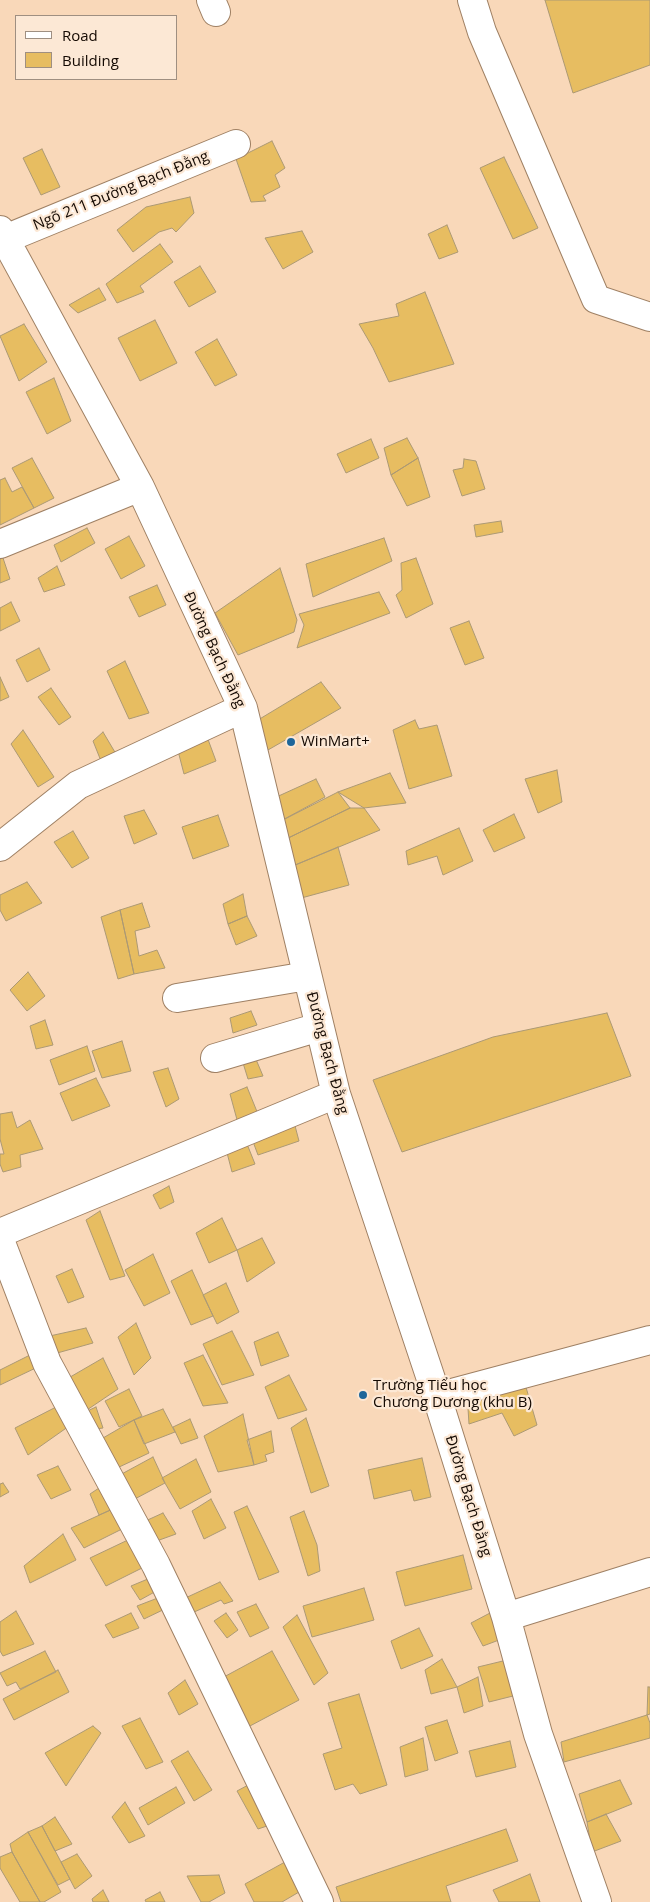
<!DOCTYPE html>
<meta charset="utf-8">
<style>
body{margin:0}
#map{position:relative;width:650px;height:1902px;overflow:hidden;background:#f9d8b9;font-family:"Open Sans",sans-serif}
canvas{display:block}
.legend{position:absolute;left:15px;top:15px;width:162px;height:65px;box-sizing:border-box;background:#fce8d5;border:1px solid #9f8f81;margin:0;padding:6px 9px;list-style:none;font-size:15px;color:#140902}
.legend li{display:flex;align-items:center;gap:10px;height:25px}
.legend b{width:25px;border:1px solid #9f8f81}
</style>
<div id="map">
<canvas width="650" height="1902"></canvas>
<ul class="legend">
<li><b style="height:6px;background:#fff"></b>Road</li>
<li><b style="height:14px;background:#e7bd61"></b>Building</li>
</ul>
</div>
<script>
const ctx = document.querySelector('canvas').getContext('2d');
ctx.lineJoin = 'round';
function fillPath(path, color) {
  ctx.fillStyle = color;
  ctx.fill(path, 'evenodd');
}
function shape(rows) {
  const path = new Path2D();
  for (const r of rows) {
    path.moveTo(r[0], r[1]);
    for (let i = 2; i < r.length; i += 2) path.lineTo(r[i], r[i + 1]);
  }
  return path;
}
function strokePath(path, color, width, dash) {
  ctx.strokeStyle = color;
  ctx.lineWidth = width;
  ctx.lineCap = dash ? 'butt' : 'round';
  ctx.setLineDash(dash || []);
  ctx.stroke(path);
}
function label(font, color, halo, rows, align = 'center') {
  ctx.font = font + ' "Open Sans",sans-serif';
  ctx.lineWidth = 4.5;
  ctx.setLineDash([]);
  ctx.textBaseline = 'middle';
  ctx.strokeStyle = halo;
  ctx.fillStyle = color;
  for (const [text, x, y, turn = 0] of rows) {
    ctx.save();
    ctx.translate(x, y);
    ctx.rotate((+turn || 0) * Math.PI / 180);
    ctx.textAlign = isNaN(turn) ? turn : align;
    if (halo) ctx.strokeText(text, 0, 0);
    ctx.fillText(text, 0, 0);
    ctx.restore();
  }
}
const building = shape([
 [545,0,650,0,650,65,573,93,545,0],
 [272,141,285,168,275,175,280,187,263,196,266,201,251,202,236,159,272,141],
 [42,149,60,187,41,195,23,158,42,149],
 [504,157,538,228,513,239,480,168,504,157],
 [190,197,194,213,176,232,172,228,159,232,133,252,117,230,146,207,190,197],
 [447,225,458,252,439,259,428,234,447,225],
 [302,231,313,252,283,269,265,238,302,231],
 [160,244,173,262,140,286,144,292,117,303,106,284,160,244],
 [200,266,216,292,189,307,174,282,200,266],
 [99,288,106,300,78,313,69,305,99,288],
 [425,292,454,364,389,382,373,348,359,324,399,316,396,304,425,292],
 [155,320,177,363,140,381,118,338,155,320],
 [24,324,47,362,19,381,0,336,24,324],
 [217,339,237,375,215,386,195,352,217,339],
 [54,378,71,421,47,434,26,392,54,378],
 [407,438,418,458,391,475,384,448,407,438],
 [371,439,379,458,346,473,337,454,371,439],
 [32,458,54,498,34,508,12,468,32,458],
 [418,458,430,497,407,506,391,475,418,458],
 [464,459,476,461,485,489,462,496,453,470,463,468,464,459],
 [5,478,12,492,22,487,34,508,0,525,0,480,5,478],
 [501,521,503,532,476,537,474,525,501,521],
 [87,528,95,543,61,562,54,545,87,528],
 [129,536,145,566,121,579,105,549,129,536],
 [384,538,392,561,313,597,306,564,384,538],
 [3,558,10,579,0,583,0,559,3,558],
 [416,558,433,604,406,618,396,595,402,590,401,563,416,558],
 [57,566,65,585,44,592,38,578,57,566],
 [280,568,297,620,294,632,238,655,215,613,280,568],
 [157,585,166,605,139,617,129,597,157,585],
 [379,592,390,613,297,648,304,625,299,614,379,592],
 [11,602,20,621,0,631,0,608,11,602],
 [469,621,484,658,465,665,450,628,469,621],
 [39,648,50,670,27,682,16,660,39,648],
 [125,661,149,713,129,719,107,671,125,661],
 [0,677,9,697,0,701,0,677],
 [321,682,341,708,261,754,253,723,321,682],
 [51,688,71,717,59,725,38,697,51,688],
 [415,720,419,729,437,725,452,776,409,789,393,730,415,720],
 [23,730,54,777,38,787,11,744,23,730],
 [103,732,119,759,103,766,93,741,103,732],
 [206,734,216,761,184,774,177,747,206,734],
 [557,770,562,802,538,813,525,779,557,770],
 [390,773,406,803,364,808,338,792,390,773],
 [316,779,325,797,277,823,272,799,316,779],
 [338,792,350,808,282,841,277,823,338,792],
 [350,808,364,808,380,830,288,868,282,841,350,808],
 [144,810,157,834,134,844,124,816,144,810],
 [514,814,525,838,494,852,483,830,514,814],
 [218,815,229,846,193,859,182,827,218,815],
 [459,828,473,861,443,875,437,856,408,865,406,851,459,828],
 [73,831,89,858,72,868,54,842,73,831],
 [338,847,349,885,294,900,288,868,338,847],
 [27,882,42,903,6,921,0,910,0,895,27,882],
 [243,894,247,916,228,924,223,904,243,894],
 [142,903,150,927,135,931,139,956,157,950,165,968,134,974,120,910,142,903],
 [120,910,134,974,118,979,101,917,120,910],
 [247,916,257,936,236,945,228,924,247,916],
 [28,972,45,996,27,1011,10,990,28,972],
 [251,1011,257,1025,233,1033,230,1018,251,1011],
 [607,1013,631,1076,402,1152,373,1080,493,1037,607,1013],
 [45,1020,53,1045,36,1049,30,1026,45,1020],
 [122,1041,131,1071,102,1078,92,1051,122,1041],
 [87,1046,95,1071,59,1085,50,1060,87,1046],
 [255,1057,263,1076,248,1079,243,1063,255,1057],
 [168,1068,179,1099,166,1107,153,1072,168,1068],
 [96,1078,110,1106,72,1121,60,1093,96,1078],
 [247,1087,260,1119,239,1127,230,1094,247,1087],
 [12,1112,17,1128,30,1120,43,1149,20,1155,21,1167,3,1172,0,1164,0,1154,4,1154,0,1139,0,1114,12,1112],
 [294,1122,299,1141,258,1155,252,1139,294,1122],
 [245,1139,255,1164,232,1172,226,1149,245,1139],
 [169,1186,174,1202,160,1209,153,1195,169,1186],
 [100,1211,125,1276,110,1280,86,1220,100,1211],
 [222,1218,237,1250,209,1263,196,1233,222,1218],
 [262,1238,275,1263,247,1282,237,1250,262,1238],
 [153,1254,170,1293,144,1306,125,1270,153,1254],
 [72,1269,84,1297,68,1303,56,1276,72,1269],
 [192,1270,213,1316,191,1325,171,1281,192,1270],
 [226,1283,239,1312,217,1324,203,1295,226,1283],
 [136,1323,151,1358,134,1375,118,1337,136,1323],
 [86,1328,93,1343,50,1355,45,1337,86,1328],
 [232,1331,254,1375,222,1385,203,1344,232,1331],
 [278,1332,289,1356,261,1366,254,1342,278,1332],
 [36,1352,42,1365,0,1385,0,1370,36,1352],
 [203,1355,228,1403,203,1406,184,1363,203,1355],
 [103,1358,118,1389,81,1414,65,1380,103,1358],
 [289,1375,307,1410,278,1419,265,1387,289,1375],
 [523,1377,537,1425,514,1436,502,1413,469,1424,467,1393,523,1377],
 [129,1389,142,1416,119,1427,105,1401,129,1389],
 [62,1404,72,1424,28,1455,15,1428,62,1404],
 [96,1407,103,1428,89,1430,81,1414,96,1407],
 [163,1409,175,1432,144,1444,134,1420,163,1409],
 [243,1414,254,1465,218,1472,204,1436,243,1414],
 [306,1418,329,1486,311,1493,291,1428,306,1418],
 [190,1419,198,1438,181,1444,173,1427,190,1419],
 [134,1420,149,1453,117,1468,103,1438,134,1420],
 [271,1431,274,1452,265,1455,267,1461,254,1465,247,1440,271,1431],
 [153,1457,165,1483,131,1501,118,1476,153,1457],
 [422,1458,431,1497,414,1501,411,1490,374,1499,368,1470,422,1458],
 [196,1459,211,1492,180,1509,162,1478,196,1459],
 [58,1466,71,1490,51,1499,37,1475,58,1466],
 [3,1483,9,1492,0,1497,0,1484,3,1483],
 [105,1484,115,1508,99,1515,90,1494,105,1484],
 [211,1499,226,1528,204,1539,192,1511,211,1499],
 [247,1506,279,1572,259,1580,234,1512,247,1506],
 [115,1508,126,1527,84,1548,71,1528,115,1508],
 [304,1511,317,1545,320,1571,308,1576,290,1517,304,1511],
 [163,1513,176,1534,151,1543,141,1523,163,1513],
 [63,1534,76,1560,30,1583,24,1566,63,1534],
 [130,1539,148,1565,106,1586,90,1558,130,1539],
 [463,1555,472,1589,405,1606,396,1572,463,1555],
 [155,1576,160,1589,140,1600,131,1586,155,1576],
 [220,1582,233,1601,224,1604,221,1600,183,1617,181,1600,220,1582],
 [364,1588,374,1620,312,1637,303,1606,364,1588],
 [163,1596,169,1607,144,1619,137,1606,163,1596],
 [256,1604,269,1628,250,1637,237,1612,256,1604],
 [16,1611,34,1644,3,1656,0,1651,0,1622,16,1611],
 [131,1613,139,1628,113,1638,105,1625,131,1613],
 [226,1613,238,1630,227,1638,214,1621,226,1613],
 [490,1613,499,1640,483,1646,471,1623,490,1613],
 [297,1615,328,1673,314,1685,283,1627,297,1615],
 [419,1628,433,1656,401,1669,391,1641,419,1628],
 [45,1651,56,1672,20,1689,16,1682,7,1686,0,1673,45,1651],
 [272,1651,299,1700,248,1727,222,1678,272,1651],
 [442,1659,457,1687,431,1694,425,1670,442,1659],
 [507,1660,513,1696,489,1702,478,1667,507,1660],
 [58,1670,69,1692,14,1720,3,1699,58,1670],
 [478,1677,483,1706,464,1713,457,1687,478,1677],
 [185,1680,198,1704,179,1715,168,1693,185,1680],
 [648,1687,650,1687,650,1714,647,1715,648,1687],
 [359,1694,387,1785,360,1794,353,1784,335,1790,323,1754,342,1748,328,1703,359,1694],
 [647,1715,650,1723,650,1738,564,1762,561,1742,647,1715],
 [140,1718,163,1762,146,1769,122,1726,140,1718],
 [447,1720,458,1753,435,1761,425,1727,447,1720],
 [93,1726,101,1733,66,1786,45,1753,93,1726],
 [423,1738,428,1770,405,1777,400,1747,423,1738],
 [510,1741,516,1767,476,1777,469,1751,510,1741],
 [188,1751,212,1790,194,1801,171,1761,188,1751],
 [620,1780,632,1804,587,1822,579,1794,620,1780],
 [252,1783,273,1824,258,1829,237,1791,252,1783],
 [176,1787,185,1803,148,1825,139,1808,176,1787],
 [125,1802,145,1836,129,1843,112,1817,125,1802],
 [606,1814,621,1841,592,1852,587,1822,606,1814],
 [55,1817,72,1844,55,1851,42,1826,55,1817],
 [42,1826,70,1879,58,1885,28,1832,42,1826],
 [506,1829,518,1861,446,1886,451,1902,341,1902,336,1887,506,1829],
 [28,1832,61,1892,44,1902,40,1902,12,1852,10,1844,28,1832],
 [12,1852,40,1902,20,1902,0,1868,0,1857,12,1852],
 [77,1854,92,1876,75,1889,61,1862,77,1854],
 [285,1862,299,1892,282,1902,254,1902,245,1884,285,1862],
 [530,1874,540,1902,499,1902,493,1890,530,1874],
 [219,1875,225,1893,209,1902,201,1902,187,1876,219,1875],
 [103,1890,109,1902,93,1902,92,1899,103,1890],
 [160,1892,165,1902,146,1902,145,1900,160,1892]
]);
fillPath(building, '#e7bd61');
strokePath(building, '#ac9974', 1);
const minor = shape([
 [211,0,216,12],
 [472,0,482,32,596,299,650,317],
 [0,230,140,487,243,708,336,1094,437,1397,506,1617,538,1734,597,1902],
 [5,239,236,144],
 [0,544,140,487],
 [0,847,78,785,243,708],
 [177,998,307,976],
 [215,1058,319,1027],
 [0,1233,336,1094],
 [0,1240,47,1363,156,1565,319,1902],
 [437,1397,650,1340],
 [506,1617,650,1572]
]);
strokePath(minor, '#9f8064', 30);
strokePath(minor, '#fff', 28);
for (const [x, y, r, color] of [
 [291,742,5,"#1e669a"],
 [363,1395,5,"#1e669a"]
]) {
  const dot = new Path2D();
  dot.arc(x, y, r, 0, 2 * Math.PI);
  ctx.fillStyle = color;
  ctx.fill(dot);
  strokePath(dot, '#fce8d5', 2);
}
label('15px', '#140902', '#fce8d5', [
 ["Ngõ 211 Đường Bạch Đằng",121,191,-22],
 ["Đường Bạch Đằng",214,650,65],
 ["Đường Bạch Đằng",327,1053,75],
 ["Đường Bạch Đằng",468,1496,73]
]);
label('15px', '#140902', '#fce8d5', [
 ["WinMart+",301,742],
 ["Trường Tiểu học",373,1386],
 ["Chương Dương (khu B)",373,1403]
], 'left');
</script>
